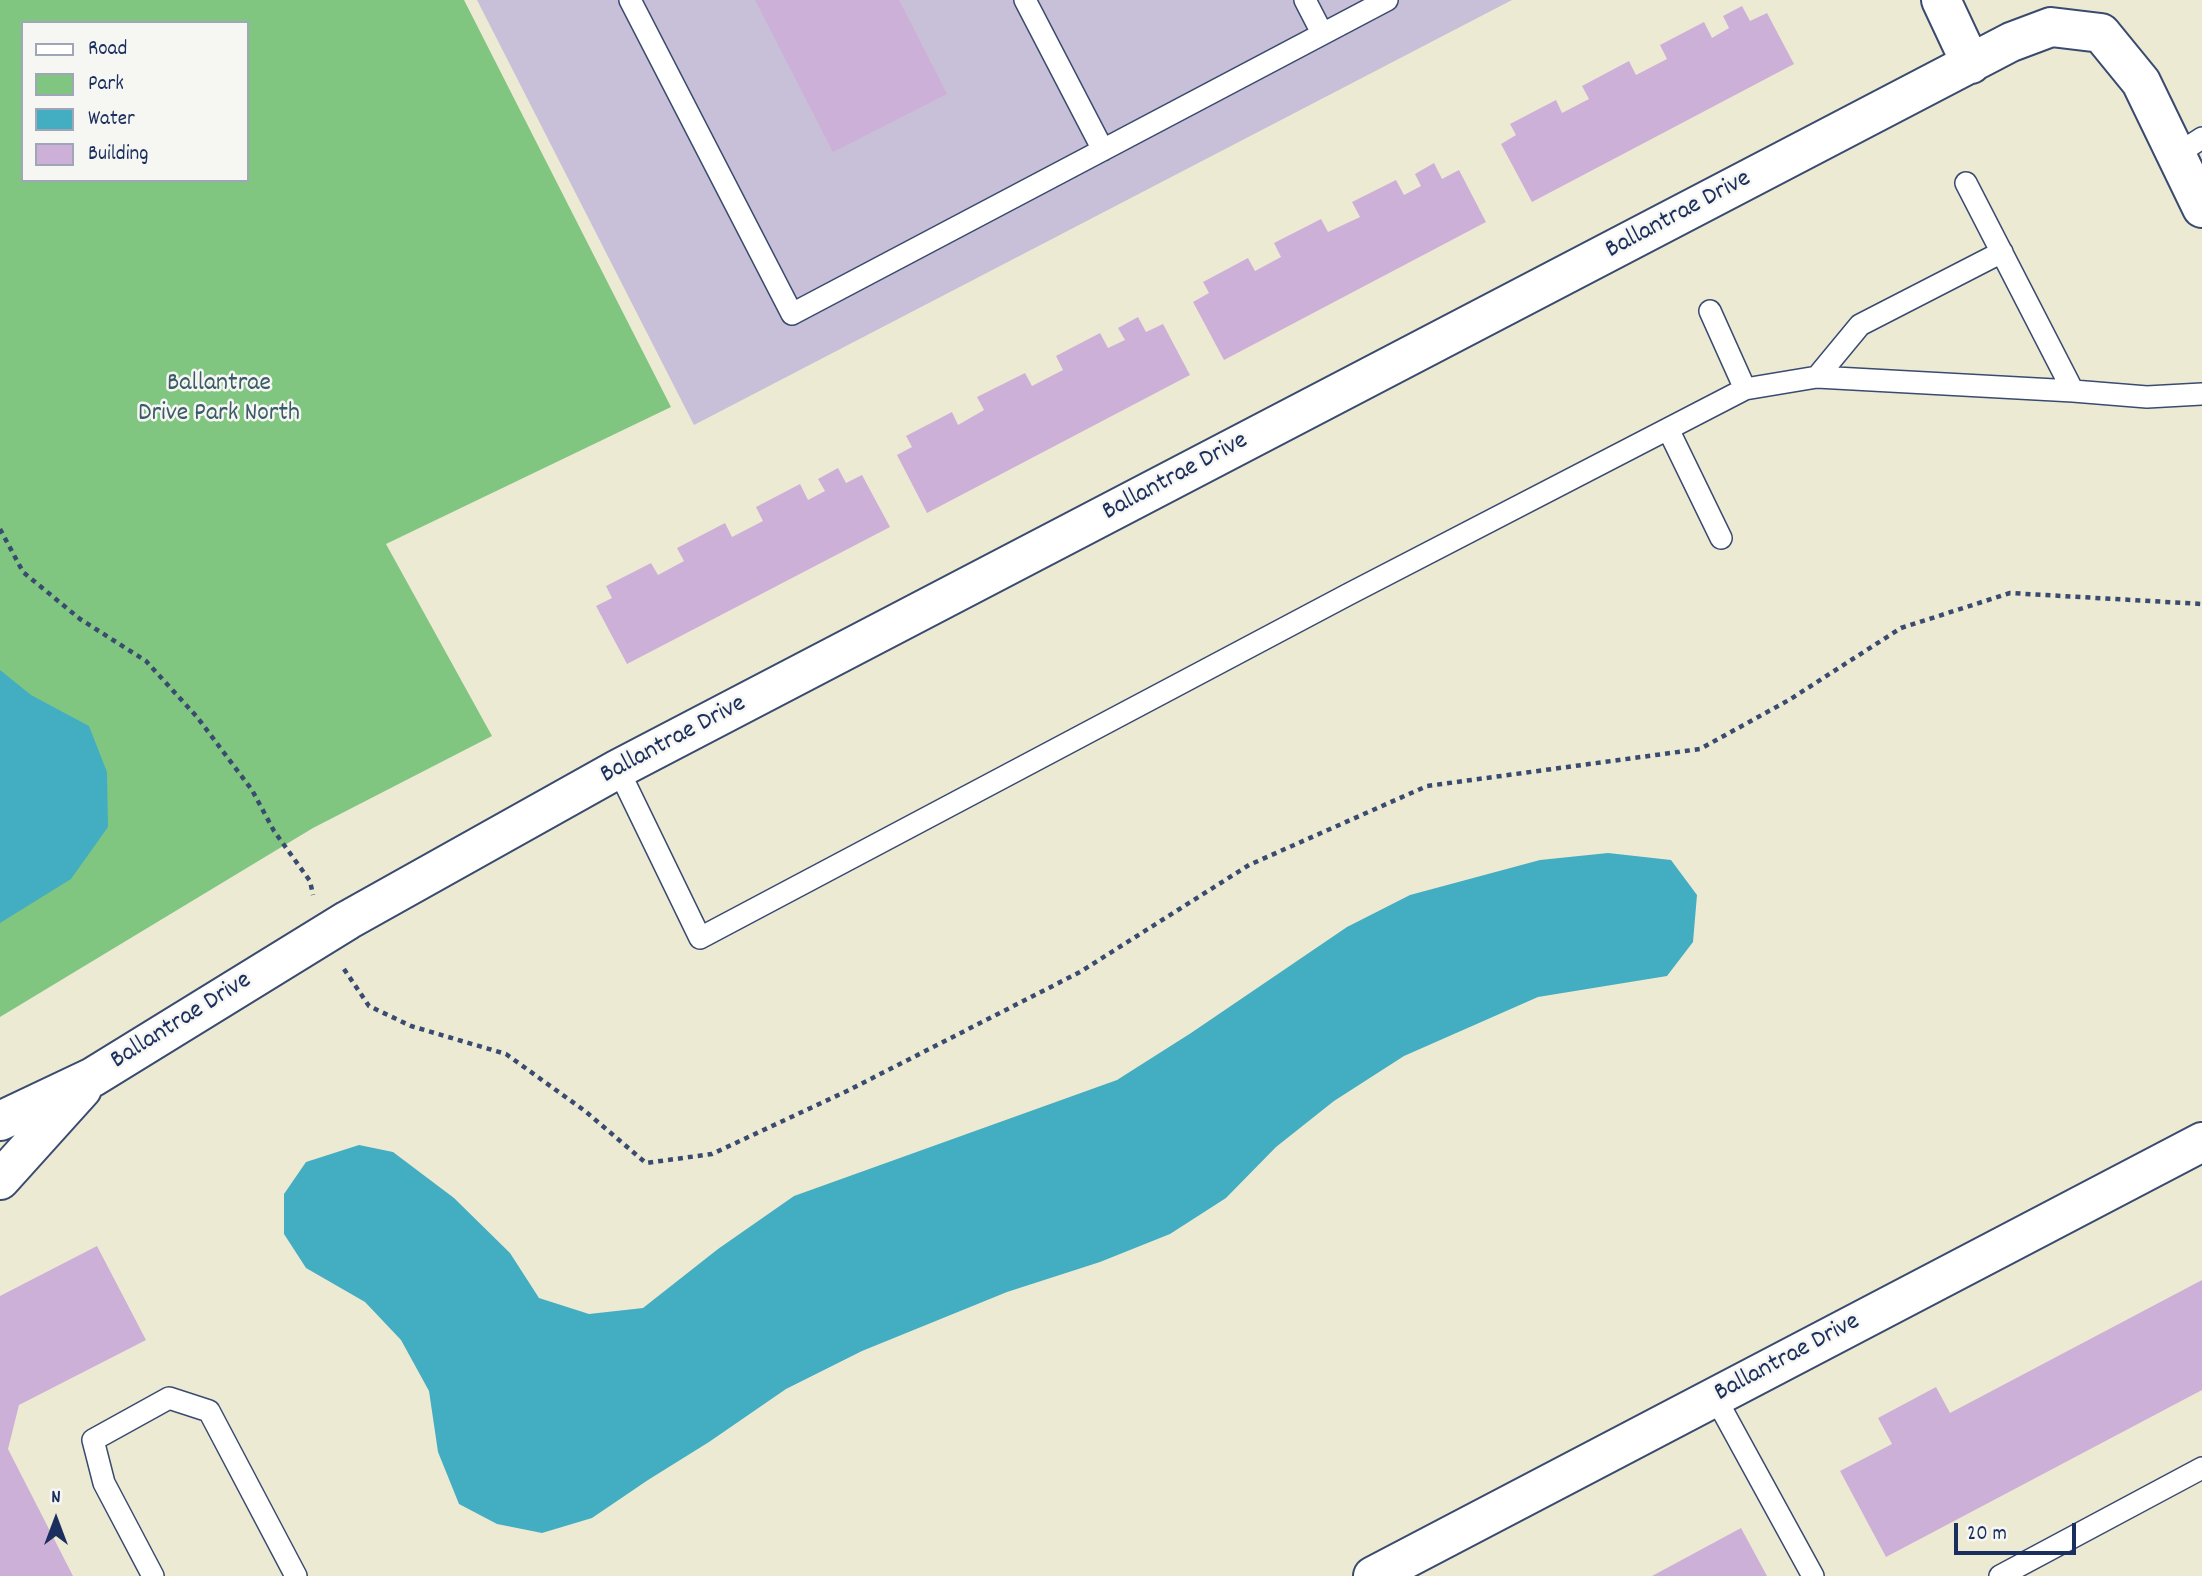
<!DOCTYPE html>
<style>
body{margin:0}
#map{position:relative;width:2202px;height:1576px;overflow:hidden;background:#edead4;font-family:Dekko,sans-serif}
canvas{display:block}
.legend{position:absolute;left:21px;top:21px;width:228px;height:161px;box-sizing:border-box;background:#f6f6f2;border:2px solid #9ea6b7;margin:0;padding:9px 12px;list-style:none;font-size:21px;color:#1b2f5e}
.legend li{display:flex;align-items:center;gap:14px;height:35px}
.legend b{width:35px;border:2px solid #9ea6b7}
.north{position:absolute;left:21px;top:1485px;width:70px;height:70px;-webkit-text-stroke:5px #f6f6f2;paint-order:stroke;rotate:0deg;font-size:19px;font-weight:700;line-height:28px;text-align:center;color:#1b2f5e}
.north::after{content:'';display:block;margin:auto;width:24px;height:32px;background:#1b2f5e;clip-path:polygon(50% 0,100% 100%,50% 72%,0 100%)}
.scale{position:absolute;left:1954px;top:1523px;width:122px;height:32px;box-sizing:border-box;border:4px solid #1b2f5e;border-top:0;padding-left:9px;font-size:21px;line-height:24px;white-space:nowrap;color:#1b2f5e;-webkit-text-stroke:5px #f6f6f2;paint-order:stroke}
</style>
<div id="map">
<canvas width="2202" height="1576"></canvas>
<ul class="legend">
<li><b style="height:9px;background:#fff"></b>Road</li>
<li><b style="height:19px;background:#81c680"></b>Park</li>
<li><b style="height:19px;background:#43aec2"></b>Water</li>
<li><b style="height:19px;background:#cdb0d8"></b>Building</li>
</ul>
<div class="north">N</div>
<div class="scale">20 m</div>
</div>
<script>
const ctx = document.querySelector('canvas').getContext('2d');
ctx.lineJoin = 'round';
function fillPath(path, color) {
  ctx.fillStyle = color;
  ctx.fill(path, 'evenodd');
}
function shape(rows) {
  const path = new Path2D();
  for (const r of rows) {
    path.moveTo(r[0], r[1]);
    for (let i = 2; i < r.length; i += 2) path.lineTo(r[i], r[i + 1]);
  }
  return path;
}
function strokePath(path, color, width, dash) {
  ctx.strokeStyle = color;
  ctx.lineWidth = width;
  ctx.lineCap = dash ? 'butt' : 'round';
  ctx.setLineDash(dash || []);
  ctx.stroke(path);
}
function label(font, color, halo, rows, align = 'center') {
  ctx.font = font + ' Dekko,sans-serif';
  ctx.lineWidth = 5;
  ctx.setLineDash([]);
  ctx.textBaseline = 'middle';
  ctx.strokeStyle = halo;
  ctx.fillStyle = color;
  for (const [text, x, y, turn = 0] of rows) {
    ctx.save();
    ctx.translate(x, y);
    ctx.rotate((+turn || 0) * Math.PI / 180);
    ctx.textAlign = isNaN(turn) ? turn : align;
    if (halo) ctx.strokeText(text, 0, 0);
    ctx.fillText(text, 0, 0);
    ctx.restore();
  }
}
fillPath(shape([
 [477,0,1512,0,694,425]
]), '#c8bfd8');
fillPath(shape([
 [0,0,464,0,671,407,386,544,492,736,313,828,0,1017],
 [23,23,247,23,247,180,23,180]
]), '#81c680');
fillPath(shape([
 [0,670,31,695,89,726,107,772,108,827,71,879,0,923],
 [1608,853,1671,860,1697,895,1693,942,1667,976,1538,997,1404,1056,1334,1101,1276,1147,1226,1198,1170,1234,1100,1262,1007,1292,862,1351,786,1389,709,1442,648,1480,592,1518,542,1533,497,1524,459,1504,438,1452,429,1391,401,1340,365,1302,306,1268,284,1234,284,1194,306,1162,359,1145,393,1152,454,1198,510,1253,539,1298,589,1314,643,1308,718,1249,794,1196,1117,1080,1191,1033,1347,927,1410,895,1540,860]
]), '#43aec2');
fillPath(shape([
 [755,0,899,0,947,94,833,152],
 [1742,6,1750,21,1767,13,1794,64,1532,202,1501,144,1516,135,1510,124,1556,100,1562,113,1589,99,1582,86,1629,61,1636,75,1667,59,1660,45,1704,22,1712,38,1729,28,1723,16],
 [1434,163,1442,179,1459,170,1486,222,1224,360,1193,302,1209,293,1203,282,1248,258,1255,271,1281,257,1274,243,1321,219,1328,232,1360,217,1352,202,1396,180,1404,195,1421,186,1415,174],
 [1138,317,1146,332,1163,324,1190,375,927,513,897,455,912,447,906,436,952,412,958,425,984,410,977,397,1025,373,1032,386,1063,370,1056,356,1100,333,1108,348,1125,340,1118,328],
 [838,468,846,483,862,475,890,527,627,664,596,606,612,598,606,586,651,563,658,575,684,561,677,548,725,523,732,537,763,521,756,507,800,484,808,500,825,491,818,479],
 [97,1246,146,1340,19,1405,8,1449,73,1576,0,1576,0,1296],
 [2202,1280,2202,1390,1886,1557,1840,1471,1892,1444,1878,1418,1936,1387,1950,1413],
 [1741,1528,1767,1576,1652,1576]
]), '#cdb0d8');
const service = shape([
 [630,0,792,314,1387,0],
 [1025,0,1103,150],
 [1305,0,1322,33],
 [2176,155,2202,138],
 [1966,183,2073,391,2147,397,2202,394],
 [2002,252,1860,325,1817,377,2073,391],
 [1710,311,1745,389],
 [1668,429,1721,538],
 [618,769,700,938,1349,594,1745,389,1817,377],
 [1715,1397,1813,1576],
 [153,1576,104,1483,93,1440,169,1398,209,1411,296,1576],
 [2000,1576,2202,1468]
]);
const minor = shape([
 [1941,0,1971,64],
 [0,1121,93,1077,348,920,618,769,2011,42,2051,27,2101,33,2141,82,2202,208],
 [0,1180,82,1089],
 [1373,1576,2202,1142]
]);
strokePath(service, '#3a4b70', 24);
strokePath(minor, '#3a4b70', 42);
strokePath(shape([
 [0,529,23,572,80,619,146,661,197,717,252,790,274,831,310,881,313,895],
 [344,969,369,1006,411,1026,506,1054,585,1111,646,1163,712,1154,847,1091,1080,972,1249,865,1427,786,1700,749,1789,700,1901,628,2010,593,2202,604]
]), '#3a4b70', 4.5, [5, 5]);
strokePath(service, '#fff', 21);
strokePath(minor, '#fff', 38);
label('26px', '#1b2f5e', '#f6f6f2', [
 ["Ballantrae Drive",1679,216,-28],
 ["Ballantrae Drive",1176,478,-28],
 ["Ballantrae Drive",674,741,-28],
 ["Ballantrae Drive",182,1022,-32],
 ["Ballantrae Drive",1788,1359,-28]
]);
label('26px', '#3a5c68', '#f6f6f2', [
 ["Ballantrae",219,385],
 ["Drive Park North",219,415]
]);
</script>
